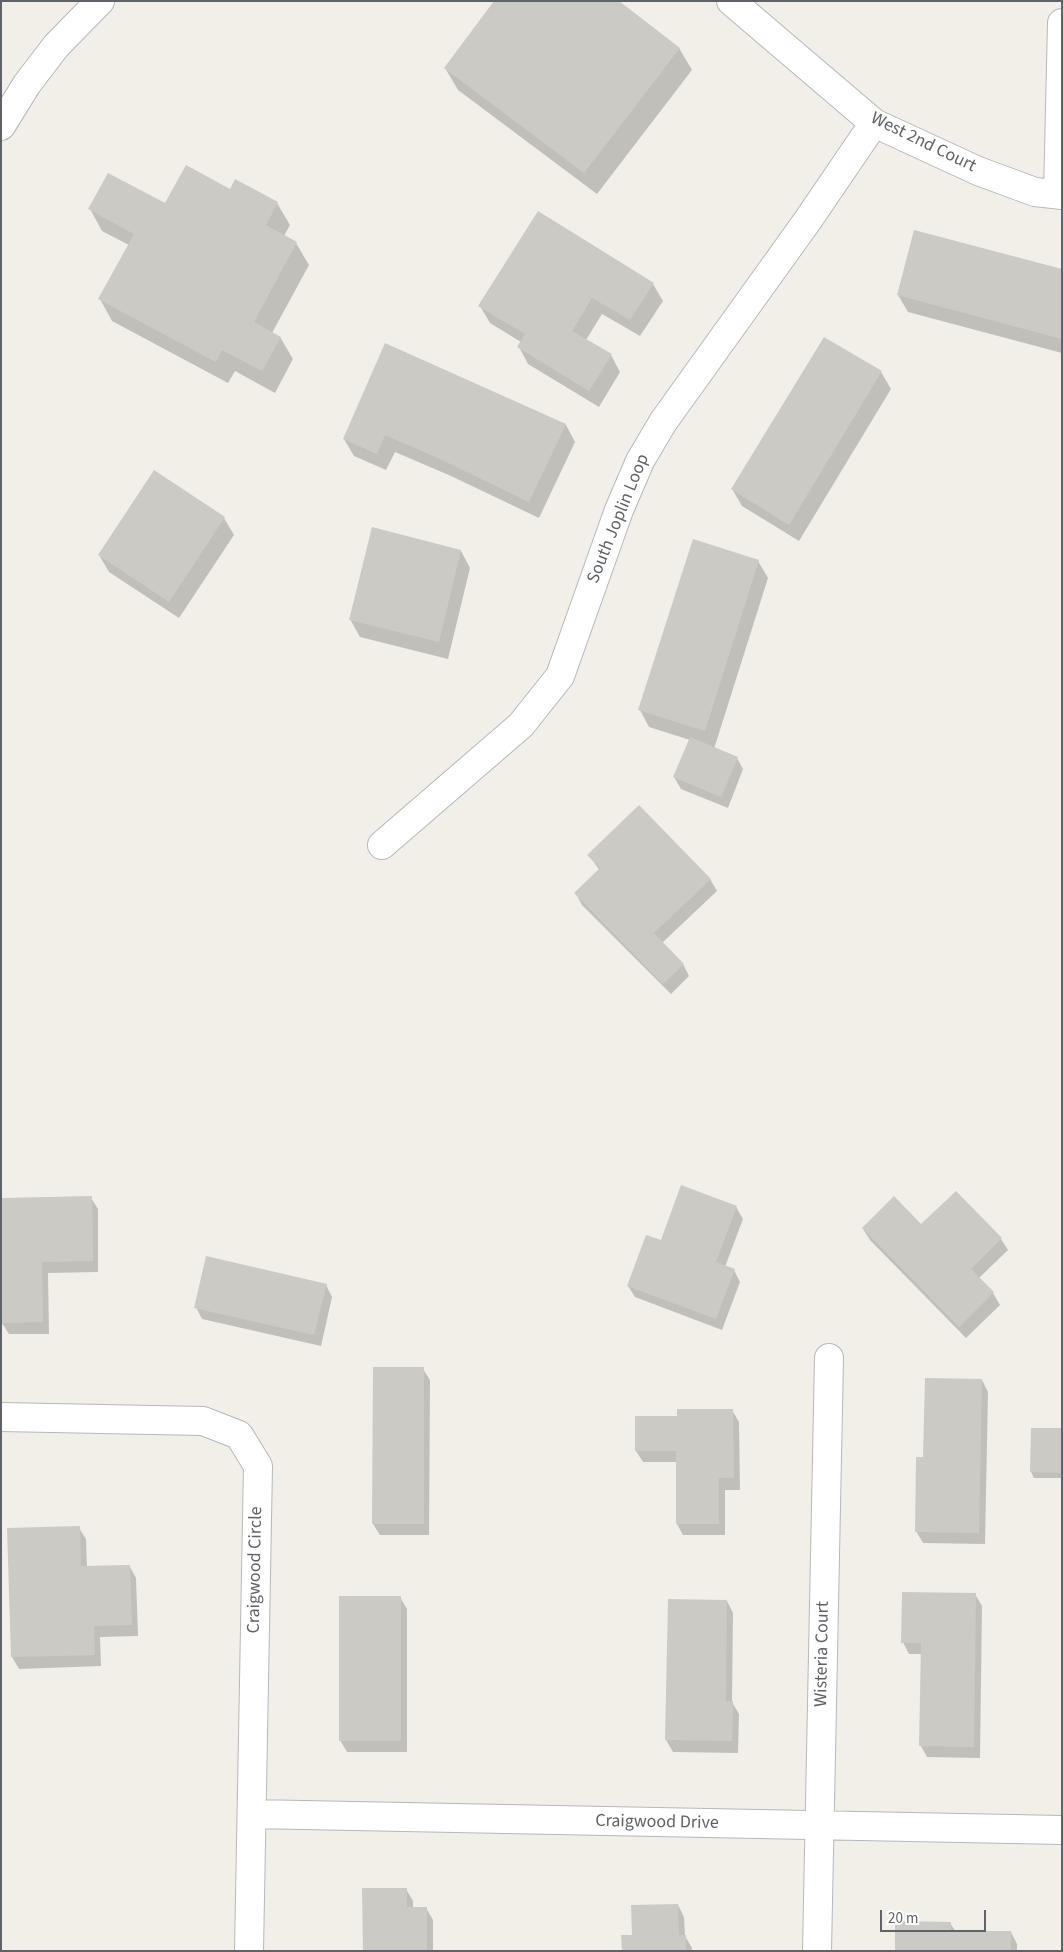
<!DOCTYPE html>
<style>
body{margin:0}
#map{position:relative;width:1063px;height:1952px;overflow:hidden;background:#f1efe8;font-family:"Source Sans 3",sans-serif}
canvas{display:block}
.frame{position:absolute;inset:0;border:2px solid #5f6368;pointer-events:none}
.scale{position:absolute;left:880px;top:1910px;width:106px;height:22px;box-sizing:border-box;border:2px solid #5f6368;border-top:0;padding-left:6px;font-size:15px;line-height:18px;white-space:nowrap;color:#5f6368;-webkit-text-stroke:4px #fff;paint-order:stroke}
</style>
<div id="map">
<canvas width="1063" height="1952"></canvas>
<div class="frame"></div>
<div class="scale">20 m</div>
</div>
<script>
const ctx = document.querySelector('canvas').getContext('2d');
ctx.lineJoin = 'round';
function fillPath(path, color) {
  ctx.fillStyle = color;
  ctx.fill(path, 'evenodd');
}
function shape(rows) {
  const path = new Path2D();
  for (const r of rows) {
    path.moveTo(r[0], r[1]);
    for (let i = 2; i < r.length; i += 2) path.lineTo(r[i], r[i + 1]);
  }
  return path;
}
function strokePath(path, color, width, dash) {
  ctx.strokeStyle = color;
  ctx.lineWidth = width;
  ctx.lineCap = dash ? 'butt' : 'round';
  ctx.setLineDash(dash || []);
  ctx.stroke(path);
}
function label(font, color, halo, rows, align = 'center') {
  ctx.font = font + ' "Source Sans 3",sans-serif';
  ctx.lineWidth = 4;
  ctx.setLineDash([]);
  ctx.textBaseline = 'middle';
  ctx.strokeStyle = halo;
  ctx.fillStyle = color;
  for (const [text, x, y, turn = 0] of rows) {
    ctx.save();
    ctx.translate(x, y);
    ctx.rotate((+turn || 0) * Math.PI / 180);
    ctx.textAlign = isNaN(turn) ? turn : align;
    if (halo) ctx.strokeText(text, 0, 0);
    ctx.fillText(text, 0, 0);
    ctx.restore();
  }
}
fillPath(shape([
 [679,48,692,70,597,194,458,90,445,68],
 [230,190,277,203,290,225,284,236,296,243,309,265,272,333,280,337,293,359,275,393,235,371,228,383,112,321,100,299,129,245,102,231,90,209,166,205],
 [1062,270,1062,353,908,312,898,295],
 [653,284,663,301,640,336,602,314,586,340,611,355,620,372,599,407,528,364,519,347,521,342,490,323,480,306],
 [386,345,566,425,575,442,539,518,451,476,395,452,386,470,354,456,344,439],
 [881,372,891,389,799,541,742,506,732,489],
 [224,518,234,535,179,618,109,572,99,555],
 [461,551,470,568,448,659,360,637,350,619],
 [758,561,768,578,714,749,737,758,743,769,728,808,681,789,674,777,690,740,649,727,640,710],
 [589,855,710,879,717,891,662,943,683,964,689,976,671,994,582,905,576,894,600,871],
 [91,1198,98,1209,98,1272,48,1273,49,1334,9,1334,2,1323,1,1242],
 [736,1207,743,1219,725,1267,734,1270,740,1282,722,1330,635,1297,628,1286,661,1241],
 [921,1226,1001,1239,1008,1250,979,1278,993,1293,1000,1305,966,1338,870,1240,863,1229],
 [326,1285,332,1297,321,1346,202,1319,196,1307],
 [423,1369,430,1380,429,1535,380,1535,373,1524],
 [982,1380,988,1392,985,1544,923,1543,916,1531],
 [732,1410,739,1422,740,1490,725,1490,725,1535,683,1535,677,1524,677,1462,643,1462,636,1451],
 [1032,1429,1062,1429,1062,1478,1034,1478,1031,1472],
 [79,1528,86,1539,87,1568,130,1567,136,1578,138,1636,100,1637,101,1666,19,1669,12,1657,9,1529],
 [975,1594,982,1606,980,1758,927,1757,921,1746,922,1654,909,1654,903,1642],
 [400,1597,407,1609,407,1752,347,1752,340,1740],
 [727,1601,733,1613,732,1702,739,1714,738,1753,673,1752,666,1740],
 [406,1889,413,1901,413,1909,426,1908,433,1920,433,1951,364,1951],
 [678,1905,684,1917,685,1936,692,1948,692,1951,623,1951,633,1936],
 [950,1923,956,1932,1011,1932,1017,1944,1017,1951,896,1951]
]), '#0003');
fillPath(shape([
 [494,1,619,1,680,48,584,173,444,68],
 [186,165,230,189,235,179,278,202,266,225,297,242,254,322,281,337,262,371,222,350,216,362,98,299,134,234,88,209,108,173,165,203],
 [538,211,654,283,630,320,592,298,572,331,612,354,589,391,517,347,525,334,478,306],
 [914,230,1062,269,1062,339,897,295],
 [824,337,882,371,789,525,731,489],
 [385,343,566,424,529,502,440,459,385,435,377,454,343,439],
 [154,470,225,517,169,602,98,555],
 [372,527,461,550,439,642,349,620],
 [693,539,759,560,705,731,638,710],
 [690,737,738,757,721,797,673,777],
 [639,805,711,879,654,933,684,964,663,984,574,893,600,868,587,855],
 [681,1185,737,1206,716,1262,735,1269,716,1319,627,1286,646,1235,661,1240],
 [956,1191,1002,1238,971,1269,994,1292,959,1327,862,1228,894,1196,921,1224],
 [92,1196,93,1261,42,1262,43,1322,1,1323,1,1198],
 [206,1256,327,1284,314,1335,194,1308],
 [373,1367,424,1367,424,1524,372,1524],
 [925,1378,982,1379,979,1533,915,1532,916,1457,923,1457],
 [677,1409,733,1409,734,1478,719,1478,719,1524,676,1524,676,1451,635,1451,635,1416,677,1416],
 [1031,1428,1062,1428,1062,1473,1030,1472],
 [80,1526,81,1566,130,1565,132,1625,94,1626,95,1655,11,1657,7,1528],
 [902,1592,976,1593,974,1747,919,1746,921,1643,901,1643],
 [339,1596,401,1596,401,1741,339,1741],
 [668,1599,727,1600,726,1701,733,1701,732,1741,665,1740],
 [362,1888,407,1888,407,1907,427,1907,427,1951,363,1951],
 [678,1904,679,1935,686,1935,686,1951,622,1951,621,1935,632,1935,631,1905],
 [895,1921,951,1922,951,1931,1011,1931,1011,1951,895,1951]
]), '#cccac5');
const minor = shape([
 [731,1,874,123,978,171,1035,192,1062,195],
 [1,126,27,84,56,46,100,1],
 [1058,194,1062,23],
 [382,845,521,725,560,676,619,510,640,461,663,422,808,220,874,123],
 [1,1417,203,1421,239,1435,258,1466,249,1951],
 [252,1814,1062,1830],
 [817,1951,829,1358]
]);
strokePath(minor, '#b5b8bc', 30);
strokePath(minor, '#fff', 28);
label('18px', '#5f6368', '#fff', [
 ["West 2nd Court",923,143,26],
 ["South Joplin Loop",619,519,-68],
 ["Craigwood Circle",256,1570,-89],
 ["Wisteria Court",823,1654,-89],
 ["Craigwood Drive",657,1823,1]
]);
</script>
